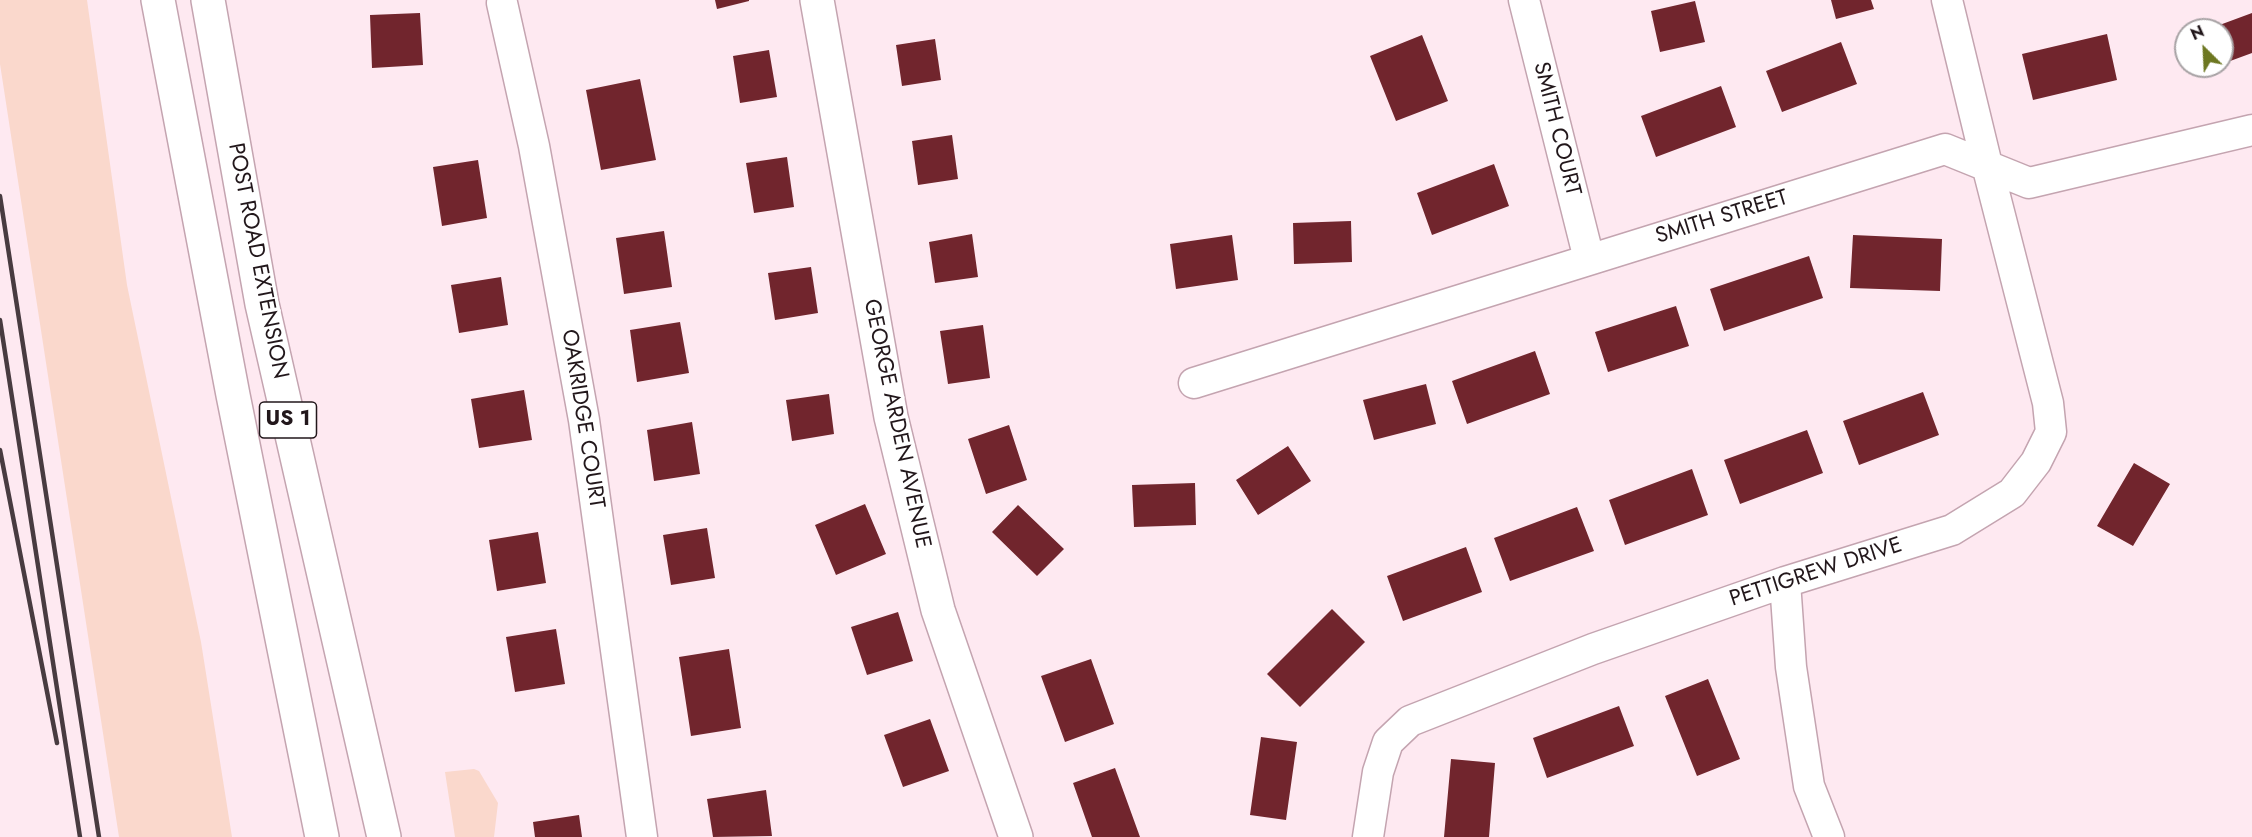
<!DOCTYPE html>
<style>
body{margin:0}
#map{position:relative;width:2252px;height:837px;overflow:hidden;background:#fee9f1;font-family:Jost,sans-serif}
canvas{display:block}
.north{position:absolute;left:2174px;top:18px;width:60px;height:60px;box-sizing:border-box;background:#fff;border:2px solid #a7a2a4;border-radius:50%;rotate:336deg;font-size:16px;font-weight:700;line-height:24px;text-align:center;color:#22171b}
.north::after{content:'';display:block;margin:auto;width:21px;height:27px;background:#6d7721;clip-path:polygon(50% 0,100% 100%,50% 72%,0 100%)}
</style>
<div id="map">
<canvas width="2252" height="837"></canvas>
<div class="north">N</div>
</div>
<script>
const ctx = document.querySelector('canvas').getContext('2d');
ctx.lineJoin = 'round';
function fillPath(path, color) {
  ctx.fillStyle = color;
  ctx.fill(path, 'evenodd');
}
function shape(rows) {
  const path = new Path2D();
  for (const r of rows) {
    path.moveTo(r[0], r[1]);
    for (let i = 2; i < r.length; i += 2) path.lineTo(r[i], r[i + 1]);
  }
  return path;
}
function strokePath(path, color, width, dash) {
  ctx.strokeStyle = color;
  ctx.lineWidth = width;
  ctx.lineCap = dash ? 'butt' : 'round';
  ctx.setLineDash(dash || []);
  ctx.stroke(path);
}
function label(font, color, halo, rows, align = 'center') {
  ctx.font = font + ' Jost,sans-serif';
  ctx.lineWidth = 6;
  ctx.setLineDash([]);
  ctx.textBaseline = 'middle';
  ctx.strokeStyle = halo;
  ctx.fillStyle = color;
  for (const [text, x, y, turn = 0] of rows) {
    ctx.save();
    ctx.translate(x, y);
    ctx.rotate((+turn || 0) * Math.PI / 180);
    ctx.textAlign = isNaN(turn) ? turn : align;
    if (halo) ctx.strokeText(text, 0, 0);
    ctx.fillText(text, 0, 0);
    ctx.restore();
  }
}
fillPath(shape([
 [0,0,87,0,127,285,201,642,232,837,119,837,0,64],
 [474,769,479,771,498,803,494,837,455,837,445,772]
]), '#fad8cc');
fillPath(shape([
 [715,0,749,0,749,1,717,9],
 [1831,0,1871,0,1874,9,1836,19],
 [1695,1,1705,42,1660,52,1651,11],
 [420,13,423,65,372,68,370,15],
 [2252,13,2252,53,2222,64,2222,30,2206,30],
 [2107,34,2117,80,2033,100,2022,54],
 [1422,35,1448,101,1396,121,1370,56],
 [935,39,941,80,902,86,896,45],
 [1841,42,1857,84,1782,112,1766,71],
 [769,50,777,97,740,103,733,56],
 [640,79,656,160,601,170,586,90],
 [1721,86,1736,127,1656,157,1641,116],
 [952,135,958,179,918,185,912,141],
 [787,157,794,207,754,213,746,163],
 [478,160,487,218,442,226,433,167],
 [1494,164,1509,206,1432,235,1417,193],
 [1351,221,1352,262,1294,264,1293,223],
 [664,231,672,287,624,294,616,238],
 [972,234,978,277,935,283,929,242],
 [1232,235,1238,280,1176,289,1170,244],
 [1853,235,1942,239,1940,291,1850,288],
 [1809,256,1823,298,1724,331,1710,289],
 [811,267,818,313,775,320,768,273],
 [501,277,508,325,459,333,451,285],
 [1676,306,1689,346,1608,372,1595,332],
 [680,322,689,373,637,382,630,330],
 [983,325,990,378,948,384,940,331],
 [1535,351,1550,394,1467,424,1452,381],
 [1426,384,1436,424,1374,440,1363,400],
 [524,390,532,440,479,448,471,399],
 [1923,392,1939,435,1859,465,1843,421],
 [829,394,834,434,792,441,786,400],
 [692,422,700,474,654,481,647,430],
 [1009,425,1027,480,986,494,968,439],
 [1807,430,1823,473,1740,504,1724,460],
 [1288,446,1311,481,1258,515,1236,480],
 [2134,463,2170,484,2133,546,2097,526],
 [1692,469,1708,515,1625,545,1609,500],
 [1195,483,1196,525,1134,527,1132,485],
 [865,504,886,554,836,575,815,525],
 [1018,505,1064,549,1037,576,992,532],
 [1577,507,1594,551,1510,581,1494,538],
 [707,528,715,578,671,585,663,535],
 [538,532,546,583,497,591,489,540],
 [1466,547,1482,592,1403,621,1387,576],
 [1332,609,1365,642,1300,707,1267,674],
 [898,612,913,661,867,675,851,627],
 [556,629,565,684,515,692,506,637],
 [729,649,741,728,691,736,679,657],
 [1091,659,1114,724,1065,742,1041,676],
 [1708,679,1740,759,1697,776,1665,696],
 [1619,706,1634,746,1547,778,1533,738],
 [930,719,949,771,903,787,884,735],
 [1261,737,1297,742,1286,820,1250,815],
 [1451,759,1495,763,1489,837,1444,837],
 [1115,768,1140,837,1092,837,1073,783],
 [766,790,772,836,713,837,707,799],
 [579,815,582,837,535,837,533,822]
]), '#71252d');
const minor = shape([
 [1524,0,1589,259],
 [502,3,534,146,584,420,642,837],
 [1194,383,1945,149,2029,183,2252,130],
 [1785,582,1791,667,1809,786,1829,837],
 [1368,837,1378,772,1388,742,1410,721,1593,649,1785,582,1952,530,2012,493,2036,462,2051,432,2048,403,1987,165,1947,0]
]);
const tertiary = shape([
 [817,0,891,417,938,610,1016,837]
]);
const primary = shape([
 [158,0,233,395,322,837],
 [208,0,262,304,384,837]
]);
strokePath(minor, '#c4a4b0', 33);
strokePath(tertiary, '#c4a4b0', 36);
strokePath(primary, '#c4a4b0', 36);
strokePath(minor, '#fff', 30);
strokePath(tertiary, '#fff', 33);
strokePath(primary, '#fff', 33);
strokePath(shape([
 [0,196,99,837],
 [0,320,80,837],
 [0,450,57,743]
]), '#483b40', 4.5);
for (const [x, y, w] of [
 [288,420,57]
]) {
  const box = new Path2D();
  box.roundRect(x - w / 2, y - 18, w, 36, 4.5);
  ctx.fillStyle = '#fff';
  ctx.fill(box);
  strokePath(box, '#22171b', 1.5);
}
label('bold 21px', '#22171b', null, [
 ["US 1",288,420]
]);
label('22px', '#22171b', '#fff', [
 ["SMITH COURT",1556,129,76],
 ["SMITH STREET",1722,218,-17],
 ["POST ROAD EXTENSION",257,261,79],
 ["OAKRIDGE COURT",582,419,81],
 ["GEORGE ARDEN AVENUE",896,424,78],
 ["PETTIGREW DRIVE",1816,573,-18]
]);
</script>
